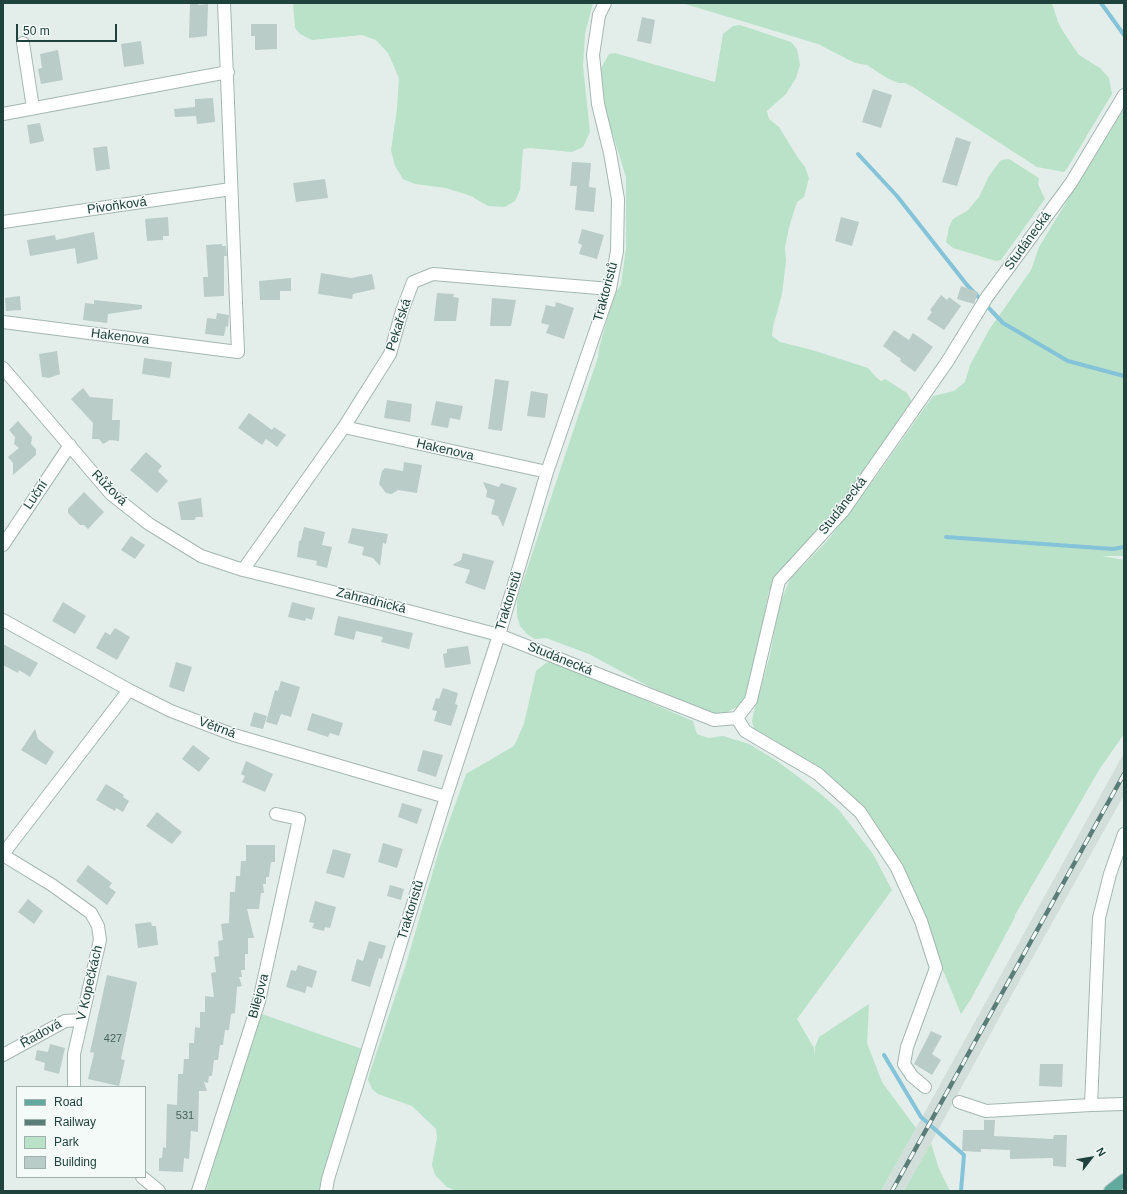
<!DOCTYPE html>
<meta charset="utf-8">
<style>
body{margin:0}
#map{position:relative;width:1127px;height:1194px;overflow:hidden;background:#e3eeea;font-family:Arial,sans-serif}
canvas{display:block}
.frame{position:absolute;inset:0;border:4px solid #20423c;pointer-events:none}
.legend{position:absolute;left:16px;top:1086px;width:130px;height:92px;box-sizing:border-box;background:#f4faf8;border:1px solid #9fb0ad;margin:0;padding:5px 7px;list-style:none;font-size:12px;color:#20423c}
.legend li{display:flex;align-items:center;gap:8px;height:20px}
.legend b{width:20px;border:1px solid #9fb0ad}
.north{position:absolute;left:1071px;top:1138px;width:40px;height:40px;-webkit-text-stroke:3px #f4faf8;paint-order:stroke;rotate:59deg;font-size:11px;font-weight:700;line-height:16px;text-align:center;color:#20423c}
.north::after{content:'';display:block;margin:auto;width:14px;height:18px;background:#20423c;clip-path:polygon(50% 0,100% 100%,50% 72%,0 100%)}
.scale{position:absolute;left:16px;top:24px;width:101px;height:18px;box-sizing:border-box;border:2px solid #20423c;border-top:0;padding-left:5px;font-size:12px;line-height:14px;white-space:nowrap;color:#20423c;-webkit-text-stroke:3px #f4faf8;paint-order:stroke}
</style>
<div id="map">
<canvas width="1127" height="1194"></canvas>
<div class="frame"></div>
<ul class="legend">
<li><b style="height:5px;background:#62a99e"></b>Road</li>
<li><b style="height:5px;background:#5b7d78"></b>Railway</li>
<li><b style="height:11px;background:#b9e2c8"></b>Park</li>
<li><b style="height:11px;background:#baccc7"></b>Building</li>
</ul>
<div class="north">N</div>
<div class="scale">50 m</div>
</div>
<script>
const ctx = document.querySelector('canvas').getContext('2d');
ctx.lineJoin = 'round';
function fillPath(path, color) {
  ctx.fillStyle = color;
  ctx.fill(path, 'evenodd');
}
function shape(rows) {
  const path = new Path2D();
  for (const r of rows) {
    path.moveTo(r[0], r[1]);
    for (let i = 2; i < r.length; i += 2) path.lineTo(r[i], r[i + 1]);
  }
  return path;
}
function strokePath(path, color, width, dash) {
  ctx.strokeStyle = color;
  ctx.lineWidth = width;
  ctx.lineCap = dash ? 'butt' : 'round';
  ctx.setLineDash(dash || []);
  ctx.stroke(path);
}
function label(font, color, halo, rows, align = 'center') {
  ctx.font = font + ' Arial,sans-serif';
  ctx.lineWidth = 3;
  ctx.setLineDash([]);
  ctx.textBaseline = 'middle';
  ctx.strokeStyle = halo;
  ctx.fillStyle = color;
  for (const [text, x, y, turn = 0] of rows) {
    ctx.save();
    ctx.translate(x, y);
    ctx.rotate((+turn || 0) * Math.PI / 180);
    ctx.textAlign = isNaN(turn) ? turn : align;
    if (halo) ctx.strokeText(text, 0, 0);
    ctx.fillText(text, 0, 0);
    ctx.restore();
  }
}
fillPath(shape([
 [1124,753,1124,795,1015,989,931,1143,904,1191,881,1191]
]), '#d1deda');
fillPath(shape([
 [293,3,593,3,585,34,583,66,590,132,583,147,572,152,530,148,523,149,520,190,515,201,505,207,488,206,471,196,446,188,415,184,403,179,395,166,391,150,397,109,399,78,388,53,376,40,362,35,312,40,300,34,295,28],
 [682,3,1052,3,1058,22,1064,33,1079,55,1100,68,1109,78,1112,94,1068,167,1064,172,1053,170,1037,167,913,87,905,83,898,83,887,78,867,65,855,63,818,44],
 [740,25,791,42,797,49,800,65,796,78,786,94,767,111,769,119,779,127,798,158,805,167,809,178,804,197,797,202,789,227,785,248,786,261,782,294,773,327,772,336,780,342,812,350,868,368,877,378,881,381,885,379,907,393,912,402,823,527,781,573,769,591,753,674,745,698,739,706,721,715,706,711,652,688,589,654,546,638,535,639,527,634,520,626,517,616,517,599,598,357,599,348,614,295,621,285,626,248,626,177,603,103,600,70,609,54,615,53,715,82,723,34,733,26],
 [1124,107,1124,556,1102,556,1124,560,1124,734,1099,770,1015,915,1015,917,971,999,961,1014,914,900,857,805,760,737,754,729,752,721,754,711,770,655,779,606,790,579,828,540,873,481,933,396,954,391,965,382,970,365,989,330,1031,270,1039,247],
 [1009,159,1039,178,1038,184,1045,199,1001,260,996,261,953,248,946,242,949,227,953,219,967,211,979,197,989,176,1001,160],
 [553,661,693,721,697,734,708,738,723,736,749,744,777,761,821,794,839,810,873,854,892,890,797,1019,814,1048,815,1057,815,1047,819,1037,869,1004,867,1043,882,1082,916,1128,881,1191,456,1191,447,1187,435,1175,432,1165,437,1138,436,1129,412,1106,378,1094,372,1089,368,1080,370,1072,407,961,440,847,466,774,514,746,524,724,536,671,546,663],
 [259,1013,368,1051,326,1191,206,1191],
 [931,1143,939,1169,950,1191,904,1191]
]), '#b9e2c8');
strokePath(shape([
 [1101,3,1124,35],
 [858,154,897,196,967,285,1003,323,1068,361,1124,376],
 [946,537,1113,549,1124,547],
 [884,1055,921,1117,964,1155,961,1191]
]), '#85c3d9', 4);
fillPath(shape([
 [197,3,199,5,208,4,207,36,189,38,190,4],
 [642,17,655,20,651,44,637,41],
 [251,24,277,24,277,49,255,50,255,36,251,36],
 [141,41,144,64,124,67,121,44],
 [58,50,63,80,41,84,38,69,42,68,40,54],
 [873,89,892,95,881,128,862,122],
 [213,98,215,122,197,124,196,116,175,117,174,109,195,107,195,99],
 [40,123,44,141,30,144,27,125],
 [956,137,971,142,957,186,942,182],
 [107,146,110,169,96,171,93,148],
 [572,162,591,163,589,187,596,188,594,212,575,210,577,186,570,186],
 [325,179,328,198,296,202,293,183],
 [168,217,169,236,163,236,163,240,147,241,145,219],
 [841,217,859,222,852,246,835,241],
 [582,229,604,235,597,259,579,254,582,245,578,243],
 [94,232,98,259,77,264,75,248,30,256,27,240,55,235,56,240],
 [222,244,222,246,226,246,227,256,224,256,224,296,204,297,203,277,208,277,206,245],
 [321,273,351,278,372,274,375,289,353,294,352,299,318,294],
 [291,278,291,291,280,291,280,300,260,300,259,281],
 [961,286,978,292,974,304,957,299],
 [437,293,454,294,453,297,459,298,456,321,434,321],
 [941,295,947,300,949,297,961,306,944,330,927,319,932,312,930,310],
 [20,296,21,310,6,311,5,298],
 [492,298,516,300,511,326,490,326],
 [94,300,142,305,142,309,108,314,107,323,83,320,85,303,94,304],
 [556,302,574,308,564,339,546,333,549,325,541,323,546,305,555,307],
 [217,313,229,315,228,327,226,326,224,336,205,334,207,318,216,319],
 [894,330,909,340,913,333,933,347,915,372,900,361,901,359,883,346],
 [57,351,60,374,49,378,42,377,39,354],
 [144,358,172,362,170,378,142,374],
 [495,379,509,381,502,431,488,429],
 [83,388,90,397,113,399,112,420,120,420,119,441,110,440,103,444,99,439,92,439,93,423,71,399],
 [531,391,548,394,545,418,527,416],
 [387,400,412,404,410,422,384,418],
 [436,401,463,406,460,420,450,418,448,428,431,425],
 [249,413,272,430,274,427,286,435,277,447,266,439,262,445,238,428],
 [18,421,32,437,31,444,36,449,36,455,13,475,13,463,8,457,19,448,14,444,15,437,9,430],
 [146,452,162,466,158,471,168,481,157,493,130,470],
 [404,462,422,465,417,493,398,490,392,494,386,493,379,484,382,471,385,468,403,471],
 [483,482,499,487,501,483,517,488,503,527,498,516,491,514,495,500,486,497,487,491],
 [84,492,104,512,88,529,84,525,80,525,68,513,68,509],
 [201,498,203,517,196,517,195,520,181,520,178,502],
 [304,527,325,532,322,545,332,547,327,568,316,565,317,561,297,557,299,541,301,540],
 [352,528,388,534,386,544,383,543,380,566,373,558,362,555,364,547,348,543],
 [131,536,145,545,135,559,121,550],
 [463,553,494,561,485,590,465,583,470,570,452,565,461,560],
 [63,602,86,616,75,634,52,621],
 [292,602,315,608,312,620,306,618,305,621,288,617],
 [338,616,413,633,409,649,381,642,383,637,356,631,354,640,334,635],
 [115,628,130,637,117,660,96,648,105,632,110,635],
 [3,644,38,663,30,677,19,670,18,673,3,665],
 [468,646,471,664,445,668,443,654,447,653,447,649],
 [176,662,192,667,184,692,169,687],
 [281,681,300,687,291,717,281,714,277,725,266,722,275,690,278,691],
 [443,688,458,693,455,704,458,705,451,726,434,721,437,711,432,710,436,698,439,699],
 [254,712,267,716,263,729,250,726],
 [312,713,343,723,339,736,330,733,328,737,307,730],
 [35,729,38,739,54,752,46,765,21,750],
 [193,745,210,758,199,772,182,759],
 [423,750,443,755,436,777,417,771],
 [246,761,273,774,265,792,242,782,245,776,241,774],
 [106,784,124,795,123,797,129,801,123,812,116,808,115,811,96,800],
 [402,803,422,809,417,824,398,817],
 [157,812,182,832,172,844,146,826],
 [383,843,403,849,397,868,378,862],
 [246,845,275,845,275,862,271,862,269,877,266,877,266,884,263,884,264,893,261,893,259,909,247,909,254,938,248,938,248,954,245,954,245,970,241,970,242,977,239,977,242,986,237,987,235,1013,231,1014,229,1030,225,1030,223,1045,220,1045,218,1060,214,1060,212,1076,209,1076,208,1083,204,1082,207,1091,199,1091,198,1132,191,1131,189,1159,184,1158,183,1172,159,1171,159,1158,162,1158,163,1147,166,1148,167,1104,177,1105,178,1074,183,1074,184,1059,189,1059,189,1043,194,1043,195,1027,200,1028,200,1012,205,1012,205,996,214,997,211,973,216,972,214,957,219,956,218,941,223,940,221,924,229,923,230,892,235,892,236,876,240,876,241,861,246,861],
 [333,849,351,854,344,878,326,873],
 [88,865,112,883,109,887,116,892,107,905,76,881],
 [390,885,404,889,401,900,387,896],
 [28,899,43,911,34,924,18,912],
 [315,901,336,907,330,928,325,927,324,931,312,928,314,923,309,922],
 [151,922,152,926,156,926,158,945,138,948,135,924],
 [369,941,386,946,382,959,379,958,370,987,351,981,357,959,363,961],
 [298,965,317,971,312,988,307,986,305,993,286,987,291,970,296,971],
 [107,975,137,982,121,1059,125,1060,119,1086,88,1079,94,1053,90,1052],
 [931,1031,942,1036,932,1054,941,1060,932,1075,914,1064],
 [50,1044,65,1048,59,1074,44,1070,45,1063,35,1060,37,1050,48,1052],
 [1040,1064,1063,1064,1062,1087,1039,1086],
 [984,1120,995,1120,994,1136,1053,1139,1054,1135,1067,1135,1066,1167,1053,1166,1053,1158,1010,1159,1010,1150,981,1149,981,1152,962,1151,963,1130,984,1130]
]), '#baccc7');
const minor = shape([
 [23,43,33,108],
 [3,114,228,72],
 [3,222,231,189],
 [3,322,238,352,224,3],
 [3,368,111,494,149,524,201,556,243,570,378,603,499,635,714,720,737,718,751,700,779,581,843,511,947,362,987,297,1071,183,1124,95],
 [344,427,547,472],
 [3,545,70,445],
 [243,570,344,427,390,354,402,311,413,282,433,274,610,289],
 [3,620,129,690,171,711,234,735,446,797],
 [737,718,745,731,818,774,860,812,897,868,921,921,936,968,907,1047,904,1064,912,1076,925,1087],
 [1124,834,1110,874,1099,918,1091,1105,1124,1104],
 [3,854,129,690],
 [3,855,52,885,91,913,98,926,100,940,74,1054,74,1087],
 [3,1055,65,1021,81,1020],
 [959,1102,986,1111,1091,1105],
 [142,1177,159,1191],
 [198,1191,259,1001,299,819,276,814],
 [326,1191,328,1179,446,797,499,635,547,472,610,289,617,251,618,199,610,153,598,104,593,55,599,15,605,3]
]);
const major = shape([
 [1110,1191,1124,1180]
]);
strokePath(minor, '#a5b7b2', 14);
strokePath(major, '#c1cac8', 14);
strokePath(minor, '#fff', 12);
strokePath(major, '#62a99e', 12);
const rail = shape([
 [892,1191,1124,774]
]);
strokePath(rail, '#5b7d78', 4.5);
strokePath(rail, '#f4faf8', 3, [9]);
label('11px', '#46645f', null, [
 ["427",113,1039],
 ["531",185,1116]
]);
label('13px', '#20423c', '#f4faf8', [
 ["Pivoňková",117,206,-8],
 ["Studánecká",1028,241,-54],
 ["Traktoristů",606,292,-75],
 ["Pekařská",399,325,-72],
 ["Hakenova",120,337,7],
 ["Hakenova",445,450,13],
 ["Růžová",109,488,45],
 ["Luční",36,495,-56],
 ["Studánecká",843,506,-52],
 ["Zahradnická",371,601,14],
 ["Traktoristů",509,601,-73],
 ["Studánecká",560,659,22],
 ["Větrná",217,728,20],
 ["Traktoristů",411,910,-73],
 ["V Kopečkách",90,983,-77],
 ["Bilejova",259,996,-75],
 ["Řadová",41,1034,-29]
]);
</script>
